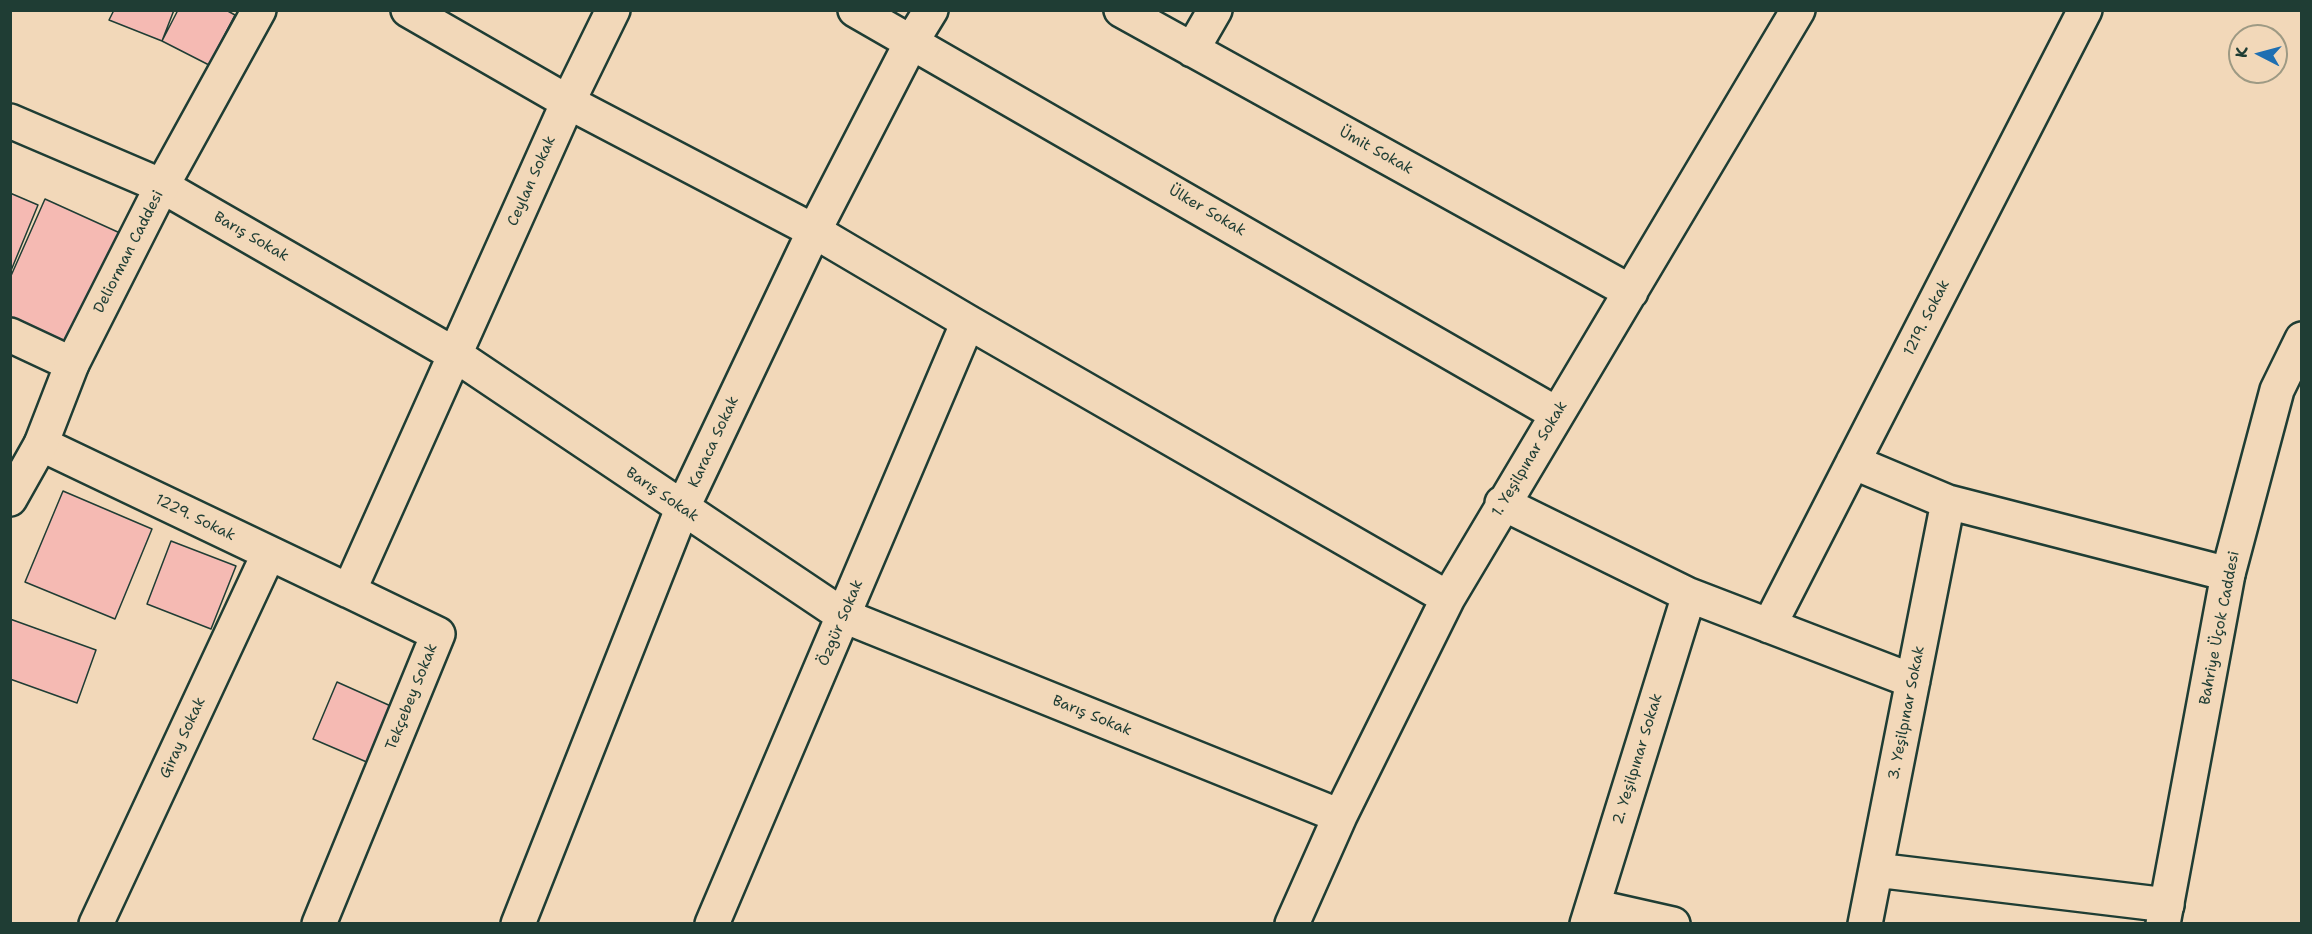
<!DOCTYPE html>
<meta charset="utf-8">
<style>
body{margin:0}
#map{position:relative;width:2312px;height:934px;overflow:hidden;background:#f2d8b9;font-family:"Shantell Sans",sans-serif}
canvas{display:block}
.frame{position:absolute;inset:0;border:12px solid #1f3d34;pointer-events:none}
.north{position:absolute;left:2228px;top:24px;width:60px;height:60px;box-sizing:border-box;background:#f2d8b9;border:2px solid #9e9a84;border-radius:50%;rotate:276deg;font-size:16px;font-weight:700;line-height:24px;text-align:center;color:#1f3d34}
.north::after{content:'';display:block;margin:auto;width:21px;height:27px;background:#1f6fb2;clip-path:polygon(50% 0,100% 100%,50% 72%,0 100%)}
</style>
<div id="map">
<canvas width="2312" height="934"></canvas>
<div class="frame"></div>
<div class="north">K</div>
</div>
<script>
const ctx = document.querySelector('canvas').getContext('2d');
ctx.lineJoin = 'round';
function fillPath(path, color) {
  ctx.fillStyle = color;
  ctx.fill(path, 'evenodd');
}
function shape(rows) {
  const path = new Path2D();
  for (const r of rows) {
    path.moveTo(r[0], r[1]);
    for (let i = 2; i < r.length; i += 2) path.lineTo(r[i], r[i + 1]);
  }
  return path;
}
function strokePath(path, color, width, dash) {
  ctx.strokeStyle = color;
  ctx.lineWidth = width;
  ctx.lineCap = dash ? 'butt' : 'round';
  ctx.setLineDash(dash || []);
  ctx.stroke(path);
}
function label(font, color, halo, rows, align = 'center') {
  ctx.font = font + ' "Shantell Sans",sans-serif';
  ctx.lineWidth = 6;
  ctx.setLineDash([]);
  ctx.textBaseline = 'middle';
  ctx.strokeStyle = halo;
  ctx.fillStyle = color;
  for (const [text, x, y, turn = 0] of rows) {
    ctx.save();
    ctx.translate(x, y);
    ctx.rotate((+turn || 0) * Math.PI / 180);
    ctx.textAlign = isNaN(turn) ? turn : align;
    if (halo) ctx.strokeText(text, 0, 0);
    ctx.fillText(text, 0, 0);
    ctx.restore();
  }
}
const building = shape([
 [114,10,174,10,162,41,109,20,114,10],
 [178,10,226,10,235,15,209,65,162,41,178,10],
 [10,193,38,205,10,273,10,193],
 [45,199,120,233,67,353,10,328,10,278,45,199],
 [63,491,152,529,115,619,25,582,63,491],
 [171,541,236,566,211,629,147,604,171,541],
 [10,619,96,650,77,703,10,679,10,619],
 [337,682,393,707,369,763,313,739,337,682]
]);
fillPath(building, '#f5bab3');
strokePath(building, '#1f3d34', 1.5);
const street = shape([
 [408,10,568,102,814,231,968,322,1448,598],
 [855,10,1557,414],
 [1121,10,1631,292],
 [1192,50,1215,10],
 [10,121,162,186,454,354,844,616,1340,816],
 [10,335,72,364],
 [41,444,349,591],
 [1853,462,1948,502,2228,574],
 [1502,503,1689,595,1913,681],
 [1769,626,2085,10],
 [1876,870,2167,905],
 [1593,906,1673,924],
 [96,924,269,553],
 [319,924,438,634,349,591,568,102,613,10],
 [518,924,682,509,814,231,912,41,931,10],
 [712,924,968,322],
 [1292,924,1340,816,1448,598,1798,10],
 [1587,924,1689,595],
 [1865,924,1948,502]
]);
const secondary = shape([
 [10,499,41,444,72,364,162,186,259,10],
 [2163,924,2228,574,2277,390,2302,339]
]);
strokePath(street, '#1f3d34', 38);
strokePath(secondary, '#1f3d34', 38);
strokePath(street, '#f2d8b9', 33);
strokePath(secondary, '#f2d8b9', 33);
label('15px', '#1f3d34', '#f2d8b9', [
 ["Ümit Sokak",1376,151,29],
 ["Ceylan Sokak",532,181,-66],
 ["Ülker Sokak",1207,211,30],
 ["Barış Sokak",251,237,30],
 ["Deliorman Caddesi",129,252,-63],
 ["1219. Sokak",1927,318,-63],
 ["Karaca Sokak",714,442,-65],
 ["1. Yeşilpınar Sokak",1530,459,-59],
 ["Barış Sokak",662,495,34],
 ["1229. Sokak",195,518,26],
 ["Özgür Sokak",841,623,-67],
 ["Bahriye Üçok Caddesi",2220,628,-79],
 ["Tekçebey Sokak",412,697,-68],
 ["3. Yeşilpınar Sokak",1907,713,-79],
 ["Barış Sokak",1092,716,22],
 ["Giray Sokak",183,738,-65],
 ["2. Yeşilpınar Sokak",1638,759,-73]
]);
</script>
